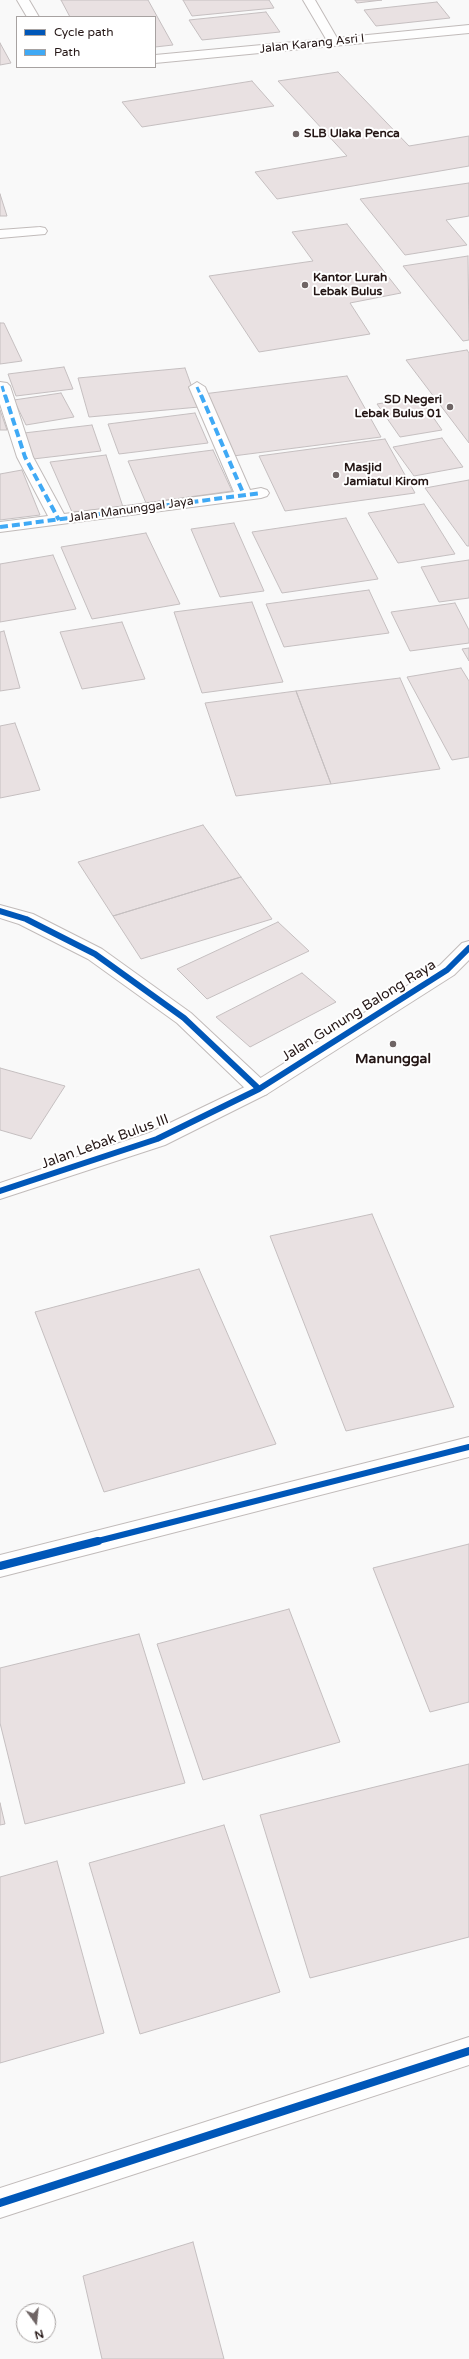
<!DOCTYPE html>
<style>
body{margin:0}
#map{position:relative;width:469px;height:2359px;overflow:hidden;background:#f9f9f9;font-family:"Varela Round",sans-serif}
canvas{display:block}
.legend{position:absolute;left:16px;top:16px;width:140px;height:52px;box-sizing:border-box;background:#fff;border:1px solid #a7a2a1;margin:0;padding:5px 7px;list-style:none;font-size:12px;color:#241615}
.legend li{display:flex;align-items:center;gap:8px;height:20px}
.legend b{width:20px;border:1px solid #a7a2a1}
.north{position:absolute;left:16px;top:2303px;width:40px;height:40px;box-sizing:border-box;background:#fff;border:1px solid #a7a2a1;border-radius:50%;rotate:165deg;font-size:11px;font-weight:700;line-height:16px;text-align:center;color:#241615}
.north::after{content:'';display:block;margin:auto;width:14px;height:18px;background:#6f6565;clip-path:polygon(50% 0,100% 100%,50% 72%,0 100%)}
</style>
<div id="map">
<canvas width="469" height="2359"></canvas>
<ul class="legend">
<li><b style="height:5px;background:#0057b8"></b>Cycle path</li>
<li><b style="height:5px;background:#3fa9f5"></b>Path</li>
</ul>
<div class="north">N</div>
</div>
<script>
const ctx = document.querySelector('canvas').getContext('2d');
ctx.lineJoin = 'round';
function fillPath(path, color) {
  ctx.fillStyle = color;
  ctx.fill(path, 'evenodd');
}
function shape(rows) {
  const path = new Path2D();
  for (const r of rows) {
    path.moveTo(r[0], r[1]);
    for (let i = 2; i < r.length; i += 2) path.lineTo(r[i], r[i + 1]);
  }
  return path;
}
function strokePath(path, color, width, dash) {
  ctx.strokeStyle = color;
  ctx.lineWidth = width;
  ctx.lineCap = dash ? 'butt' : 'round';
  ctx.setLineDash(dash || []);
  ctx.stroke(path);
}
function label(font, color, halo, rows, align = 'center') {
  ctx.font = font + ' "Varela Round",sans-serif';
  ctx.lineWidth = 4;
  ctx.setLineDash([]);
  ctx.textBaseline = 'middle';
  ctx.strokeStyle = halo;
  ctx.fillStyle = color;
  for (const [text, x, y, turn = 0] of rows) {
    ctx.save();
    ctx.translate(x, y);
    ctx.rotate((+turn || 0) * Math.PI / 180);
    ctx.textAlign = isNaN(turn) ? turn : align;
    if (halo) ctx.strokeText(text, 0, 0);
    ctx.fillText(text, 0, 0);
    ctx.restore();
  }
}
const building = shape([
 [61,0,148,0,173,45,155,47,155,17,70,17,61,0],
 [183,0,269,0,274,8,192,16,183,0],
 [355,0,382,0,357,3,355,0],
 [437,2,450,18,376,26,364,10,437,2],
 [266,12,280,32,202,40,189,20,266,12],
 [0,43,11,63,0,65,0,43],
 [338,72,409,146,469,136,469,166,277,199,255,172,347,156,278,81,338,72],
 [252,81,274,106,142,127,122,102,252,81],
 [469,183,469,216,446,220,467,245,405,255,360,199,469,183],
 [0,194,7,216,0,216,0,194],
 [347,224,401,293,350,303,370,334,259,352,209,276,313,261,292,232,347,224],
 [468,256,469,340,463,341,403,266,468,256],
 [0,323,4,323,22,361,0,364,0,323],
 [467,350,469,353,469,443,406,360,467,350],
 [64,367,73,389,16,396,8,374,64,367],
 [185,368,199,407,89,417,78,378,185,368],
 [347,376,381,437,233,456,203,394,347,376],
 [61,393,74,417,26,425,14,400,61,393],
 [419,397,442,430,400,437,377,404,419,397],
 [0,410,7,430,0,430,0,410],
 [195,413,208,443,119,454,108,424,195,413],
 [92,425,101,451,33,459,24,433,92,425],
 [442,438,463,467,414,476,393,447,442,438],
 [385,439,415,493,285,511,259,456,385,439],
 [213,450,232,491,146,503,128,461,213,450],
 [106,455,123,507,72,512,50,462,106,455],
 [22,470,40,515,0,520,0,474,22,470],
 [469,480,469,546,467,546,425,488,469,480],
 [424,504,455,554,398,563,368,513,424,504],
 [346,518,378,579,282,593,252,532,346,518],
 [234,523,264,591,220,597,191,529,234,523],
 [146,533,180,604,92,619,61,547,146,533],
 [53,555,76,609,0,622,0,564,53,555],
 [469,560,469,598,439,602,421,567,469,560],
 [369,590,389,633,284,647,266,604,369,590],
 [252,602,283,682,202,693,174,612,252,602],
 [455,603,469,630,469,643,410,651,391,612,455,603],
 [122,622,145,679,82,689,60,632,122,622],
 [4,631,20,688,0,691,0,632,4,631],
 [469,648,469,661,462,649,469,648],
 [461,668,469,681,469,757,452,760,407,677,461,668],
 [400,678,440,769,331,784,296,691,400,678],
 [296,691,331,784,236,796,205,703,296,691],
 [15,723,40,790,0,798,0,726,15,723],
 [203,825,241,877,113,916,78,862,203,825],
 [241,877,272,919,141,959,113,916,241,877],
 [278,922,309,951,207,999,177,969,278,922],
 [302,973,336,1002,250,1047,216,1017,302,973],
 [0,1068,65,1086,31,1139,0,1130,0,1068],
 [372,1214,454,1407,346,1431,270,1236,372,1214],
 [199,1269,276,1444,104,1492,35,1312,199,1269],
 [469,1544,469,1702,430,1712,373,1568,469,1544],
 [289,1609,340,1742,203,1780,157,1644,289,1609],
 [139,1634,185,1783,25,1824,0,1723,0,1668,139,1634],
 [469,1764,469,1937,310,1978,260,1815,469,1764],
 [0,1803,5,1824,0,1825,0,1803],
 [224,1825,280,1992,140,2034,89,1863,224,1825],
 [57,1861,104,2033,0,2063,0,1877,57,1861],
 [193,2242,224,2359,102,2359,83,2276,193,2242]
]);
fillPath(building, '#e9e1e2');
strokePath(building, '#c5bfc0', 1);
const minor = shape([
 [17,0,29,0,39,17,27,17,17,0],
 [303,0,315,0,337,38,469,25,469,33,155,63,155,55,326,39,303,0],
 [40,227,45,228,47,231,45,234,0,238,0,230,40,227],
 [0,382,7,383,10,386,33,457,64,514,234,492,189,387,197,382,205,387,250,490,261,488,267,490,269,493,267,496,261,498,0,532,0,522,48,516,17,457,0,404,0,382],
 [0,905,33,914,102,949,191,1013,267,1084,270,1089,267,1094,259,1097,251,1094,177,1023,88,959,19,924,0,918,0,905],
 [469,1437,469,1457,0,1577,0,1555,469,1437],
 [469,2037,469,2065,0,2218,0,2188,469,2037]
]);
const tertiary = shape([
 [469,941,469,960,454,975,267,1094,165,1145,0,1199,0,1183,149,1133,251,1084,440,965,462,943,469,941]
]);
strokePath(minor, '#c1bbba', 2);
strokePath(tertiary, '#c1bbba', 2);
fillPath(minor, '#fefefe');
fillPath(tertiary, '#fefefe');
strokePath(shape([
 [2,386,5,396],
 [197,387,201,396]
]), '#3fa9f5', 3, [6, 3]);
strokePath(shape([
 [5,395,25,457,59,520],
 [201,395,244,495],
 [0,527,261,493]
]), '#3fa9f5', 4, [8, 4]);
strokePath(shape([
 [0,911,26,919,95,954,184,1018,259,1089],
 [0,1191,157,1139,259,1089,447,970,469,948],
 [94,1542,469,1447]
]), '#0057b8', 6);
strokePath(shape([
 [0,1566,98,1541],
 [0,2203,469,2051]
]), '#0057b8', 8);
for (const [x, y, r, color] of [
 [296,134,4,"#6f6565"],
 [305,285,4,"#6f6565"],
 [450,407,4,"#6f6565"],
 [336,475,4,"#6f6565"],
 [393,1044,4,"#6f6565"]
]) {
  const dot = new Path2D();
  dot.arc(x, y, r, 0, 2 * Math.PI);
  ctx.fillStyle = color;
  ctx.fill(dot);
  strokePath(dot, '#fff', 1.5);
}
label('12px', '#241615', '#fff', [
 ["Jalan Karang Asri I",312,44,-6],
 ["Jalan Manunggal Jaya",131,510,-8]
]);
label('bold 12px', '#241615', '#fff', [
 ["SLB Ulaka Penca",304,134],
 ["Kantor Lurah",313,278],
 ["Lebak Bulus",313,292],
 ["SD Negeri",442,400,"right"],
 ["Lebak Bulus 01",442,414,"right"],
 ["Masjid",344,468],
 ["Jamiatul Kirom",344,482]
], 'left');
label('14px', '#241615', '#fff', [
 ["Jalan Gunung Balong Raya",359,1011,-32],
 ["Jalan Lebak Bulus III",105,1142,-20]
]);
label('bold 14px', '#241615', '#fff', [
 ["Manunggal",393,1059]
]);
</script>
